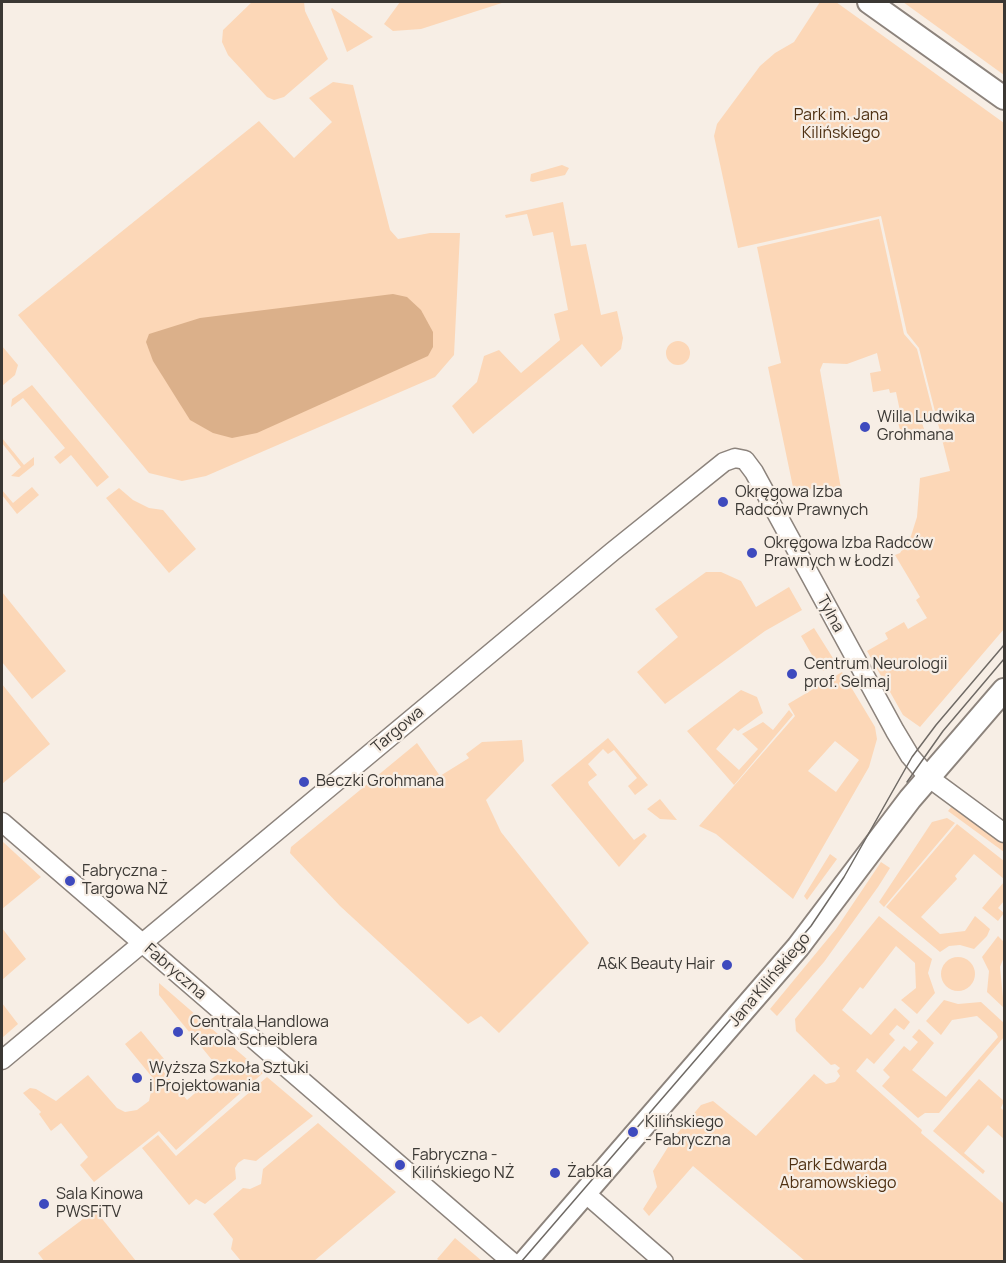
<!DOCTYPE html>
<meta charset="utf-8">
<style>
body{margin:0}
#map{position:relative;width:1006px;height:1263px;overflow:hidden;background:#f7eee5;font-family:Manrope,sans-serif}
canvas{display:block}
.frame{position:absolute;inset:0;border:3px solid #3b3834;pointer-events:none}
</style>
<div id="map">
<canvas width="1006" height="1263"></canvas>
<div class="frame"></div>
</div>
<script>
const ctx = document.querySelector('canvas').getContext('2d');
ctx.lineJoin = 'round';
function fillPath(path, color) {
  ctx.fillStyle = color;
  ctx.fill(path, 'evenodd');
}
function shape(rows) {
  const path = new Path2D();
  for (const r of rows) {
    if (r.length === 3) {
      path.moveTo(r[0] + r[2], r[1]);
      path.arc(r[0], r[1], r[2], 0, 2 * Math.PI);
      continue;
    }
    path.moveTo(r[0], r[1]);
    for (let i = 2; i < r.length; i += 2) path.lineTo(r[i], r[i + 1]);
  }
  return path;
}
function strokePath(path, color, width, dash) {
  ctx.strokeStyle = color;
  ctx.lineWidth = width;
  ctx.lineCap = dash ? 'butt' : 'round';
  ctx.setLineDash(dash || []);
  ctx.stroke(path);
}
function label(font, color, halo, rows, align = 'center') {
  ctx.font = font + ' Manrope,sans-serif';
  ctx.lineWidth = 4.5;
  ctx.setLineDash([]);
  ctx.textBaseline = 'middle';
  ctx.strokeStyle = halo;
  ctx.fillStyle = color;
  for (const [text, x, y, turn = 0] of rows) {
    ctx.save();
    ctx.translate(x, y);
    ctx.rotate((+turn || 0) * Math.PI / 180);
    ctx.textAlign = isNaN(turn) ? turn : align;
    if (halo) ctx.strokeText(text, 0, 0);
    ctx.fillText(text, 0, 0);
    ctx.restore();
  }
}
fillPath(shape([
 [252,2,304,2,305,11,328,59,284,97,274,100,267,97,228,55,222,42,223,30],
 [400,2,505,2,421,29,393,31,384,24],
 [820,2,836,2,1004,123,1004,629,920,727,903,715,867,651,888,639,885,633,904,622,908,629,927,618,916,600,920,597,895,555,900,553,911,536,917,517,920,478,950,471,919,348,907,333,881,216,738,248,714,136,717,124,760,66,775,53,794,42],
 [903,2,1004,2,1004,75],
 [332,8,373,37,347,52,331,9],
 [333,82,353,85,390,230,398,239,430,233,460,233,454,355,435,377,206,476,182,481,149,473,18,315,259,121,294,158,332,122,309,98],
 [562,165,569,168,565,175,533,182,530,181,531,174],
 [563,202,571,246,586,244,601,315,617,311,623,338,621,349,601,367,582,344,473,434,452,406,477,382,484,356,499,350,521,373,560,340,554,314,568,310,553,232,533,236,527,214,506,218,505,215],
 [879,219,904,334,917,349,935,420,922,423,926,435,902,440,896,412,900,411,896,392,890,393,889,389,873,392,870,373,881,371,877,353,847,364,823,363,820,370,841,489,821,493,815,488,794,492,768,367,781,363,757,247],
 [678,353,12],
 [2,346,18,365,15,375,2,386],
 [32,385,109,477,97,487,71,455,60,464,54,457,65,448,23,398,11,407,12,399],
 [2,438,24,465,34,457,34,465,19,477,11,476,21,467,2,443],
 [32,487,39,495,17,514,2,495,2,490,13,503],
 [119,488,133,500,149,508,163,510,196,549,169,573,106,498],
 [706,572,721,572,741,581,756,607,789,587,802,610,765,631,665,704,637,672,678,637,655,609],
 [2,592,66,671,32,699,2,662],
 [814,628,836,663,824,671,820,669,801,636],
 [842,672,875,727,877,739,869,767,793,899,716,834,699,826,795,716,788,704],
 [835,741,859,760,836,792,808,771],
 [2,684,50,744,2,784],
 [741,690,757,697,763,713,738,731,734,728,716,749,739,770,758,749,742,734,763,722,773,730,789,710,793,715,734,785,687,731],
 [608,738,648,785,635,795,628,786,637,778,614,750,608,754,603,749,588,764,597,775,588,782,589,785,634,840,644,833,647,836,619,867,551,785],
 [522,740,524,761,486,800,501,832,589,943,499,1033,481,1016,468,1024,340,906,290,853,291,847,417,743,440,776,469,758,466,754,482,742],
 [660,799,677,820,660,819,647,809],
 [952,806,1004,842,1004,852,948,811],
 [947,818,955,823,884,907,879,902,932,822],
 [957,824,1004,861,1004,879,974,854,955,876,957,879,921,917,940,934,965,931,975,916,990,929,987,936,974,949,960,945,949,946,940,952,886,907],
 [2,841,41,877,2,909],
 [830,854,837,859,807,900,804,896],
 [881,862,890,868,878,887,824,962,777,1016,770,1009,836,929],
 [1004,882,1004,901,998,908,1004,913,998,921,982,908],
 [879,916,932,959,928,973,935,993,917,1014,901,1000,916,988,915,963,896,946,863,989,860,987,842,1010,871,1035,895,1008,910,1022,904,1030,897,1025,889,1034,895,1040,874,1064,867,1058,856,1071,922,1130,921,1133,1004,1204,1004,1261,805,1261,693,1166,649,1216,643,1209,657,1187,653,1171,675,1136,701,1105,713,1101,756,1136,814,1074,826,1084,835,1082,840,1076,837,1071,840,1068,835,1064,831,1065,796,1031,795,1019],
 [2,928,26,959,2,980],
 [998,936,1004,942,1004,957,1000,967,1004,1008,987,992,989,971,982,957],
 [958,974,17],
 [159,983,263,1073,176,1150,159,1131,94,1182,80,1165,88,1157,61,1123,51,1131,39,1114,41,1112,23,1093,30,1088,36,1089,56,1101,88,1075,117,1108,125,1112,137,1110,149,1101,153,1082,152,1077,125,1044,141,1031,169,1065,163,1071,187,1100,221,1071,159,995],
 [944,1000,958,1004,981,1002,1004,1023,1004,1037,939,1113,925,1113,918,1118,882,1086,890,1077,883,1070,904,1046,910,1051,918,1042,912,1037,919,1029,934,1043,912,1070,946,1097,998,1037,996,1033,977,1016,952,1020,941,1035,926,1021],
 [2,1003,18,1024,2,1038],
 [267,1077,313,1116,256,1161,244,1159,238,1163,235,1168,236,1179,205,1204,196,1199,189,1205,142,1148,158,1135,176,1156],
 [979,1079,1004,1101,1001,1108,1004,1111,1004,1139,988,1125,964,1153,985,1171,983,1174,933,1131],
 [318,1123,396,1192,314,1261,241,1261,231,1249,233,1239,213,1214,243,1188,250,1189,261,1184,263,1169],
 [95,1210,136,1261,44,1261,38,1253],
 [455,1238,482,1261,440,1261,437,1259]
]), '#fcd7b7');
fillPath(shape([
 [393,294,407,297,421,310,433,332,433,347,428,356,257,433,232,438,213,433,190,420,153,361,146,342,149,334,200,318]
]), '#dbb08a');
const minor = shape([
 [2,822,512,1262],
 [2,1060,612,552,724,462,735,458,745,460,754,472,895,731,910,756,928,777,1004,833],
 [585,1193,664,1262]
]);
const tertiary = shape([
 [869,2,1004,98],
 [525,1262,798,947,910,799,1004,690]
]);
strokePath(minor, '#8c837c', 21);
strokePath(tertiary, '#8c837c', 26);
strokePath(minor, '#fff', 18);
strokePath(tertiary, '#fff', 22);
strokePath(shape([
 [907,782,943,731,1004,659],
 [521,1262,811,926,844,877,912,757,936,725,1004,645]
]), '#6f6a65', 1.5);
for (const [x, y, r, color] of [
 [865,427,6,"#3e4abe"],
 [723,502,6,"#3e4abe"],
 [752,553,6,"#3e4abe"],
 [792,674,6,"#3e4abe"],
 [304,782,6,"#3e4abe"],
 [70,881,6,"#3e4abe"],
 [727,965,6,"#3e4abe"],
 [178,1032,6,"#3e4abe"],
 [137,1078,6,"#3e4abe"],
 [633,1132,6,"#3e4abe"],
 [400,1165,6,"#3e4abe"],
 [555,1173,6,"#3e4abe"],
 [44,1204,6,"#3e4abe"]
]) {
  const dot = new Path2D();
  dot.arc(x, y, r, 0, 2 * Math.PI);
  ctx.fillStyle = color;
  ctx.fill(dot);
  strokePath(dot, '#f7eee5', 2);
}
label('16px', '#4e3012', '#f7eee5', [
 ["Park im. Jana",841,116],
 ["Kilińskiego",841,134],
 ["Park Edwarda",838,1166],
 ["Abramowskiego",838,1184]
]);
label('16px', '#3b3834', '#f7eee5', [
 ["Willa Ludwika",877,418],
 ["Grohmana",877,436],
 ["Okręgowa Izba",735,493],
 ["Radców Prawnych",735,511],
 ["Okręgowa Izba Radców",764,544],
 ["Prawnych w Łodzi",764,562],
 ["Centrum Neurologii",804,665],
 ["prof. Selmaj",804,683],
 ["Beczki Grohmana",316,782],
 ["Fabryczna -",82,872],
 ["Targowa NŻ",82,890],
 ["A&K Beauty Hair",715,965,"right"],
 ["Centrala Handlowa",190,1023],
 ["Karola Scheiblera",190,1041],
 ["Wyższa Szkoła Sztuki",149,1069],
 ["i Projektowania",149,1087],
 ["Kilińskiego",645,1123],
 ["- Fabryczna",645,1141],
 ["Fabryczna -",412,1156],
 ["Kilińskiego NŻ",412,1174],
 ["Żabka",567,1173],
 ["Sala Kinowa",56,1195],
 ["PWSFiTV",56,1213]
], 'left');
label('16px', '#3b3834', '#f7eee5', [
 ["Tylna",830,614,61],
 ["Targowa",398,730,-40],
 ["Fabryczna",175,972,41],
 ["Jana Kilińskiego",770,980,-50]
]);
</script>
